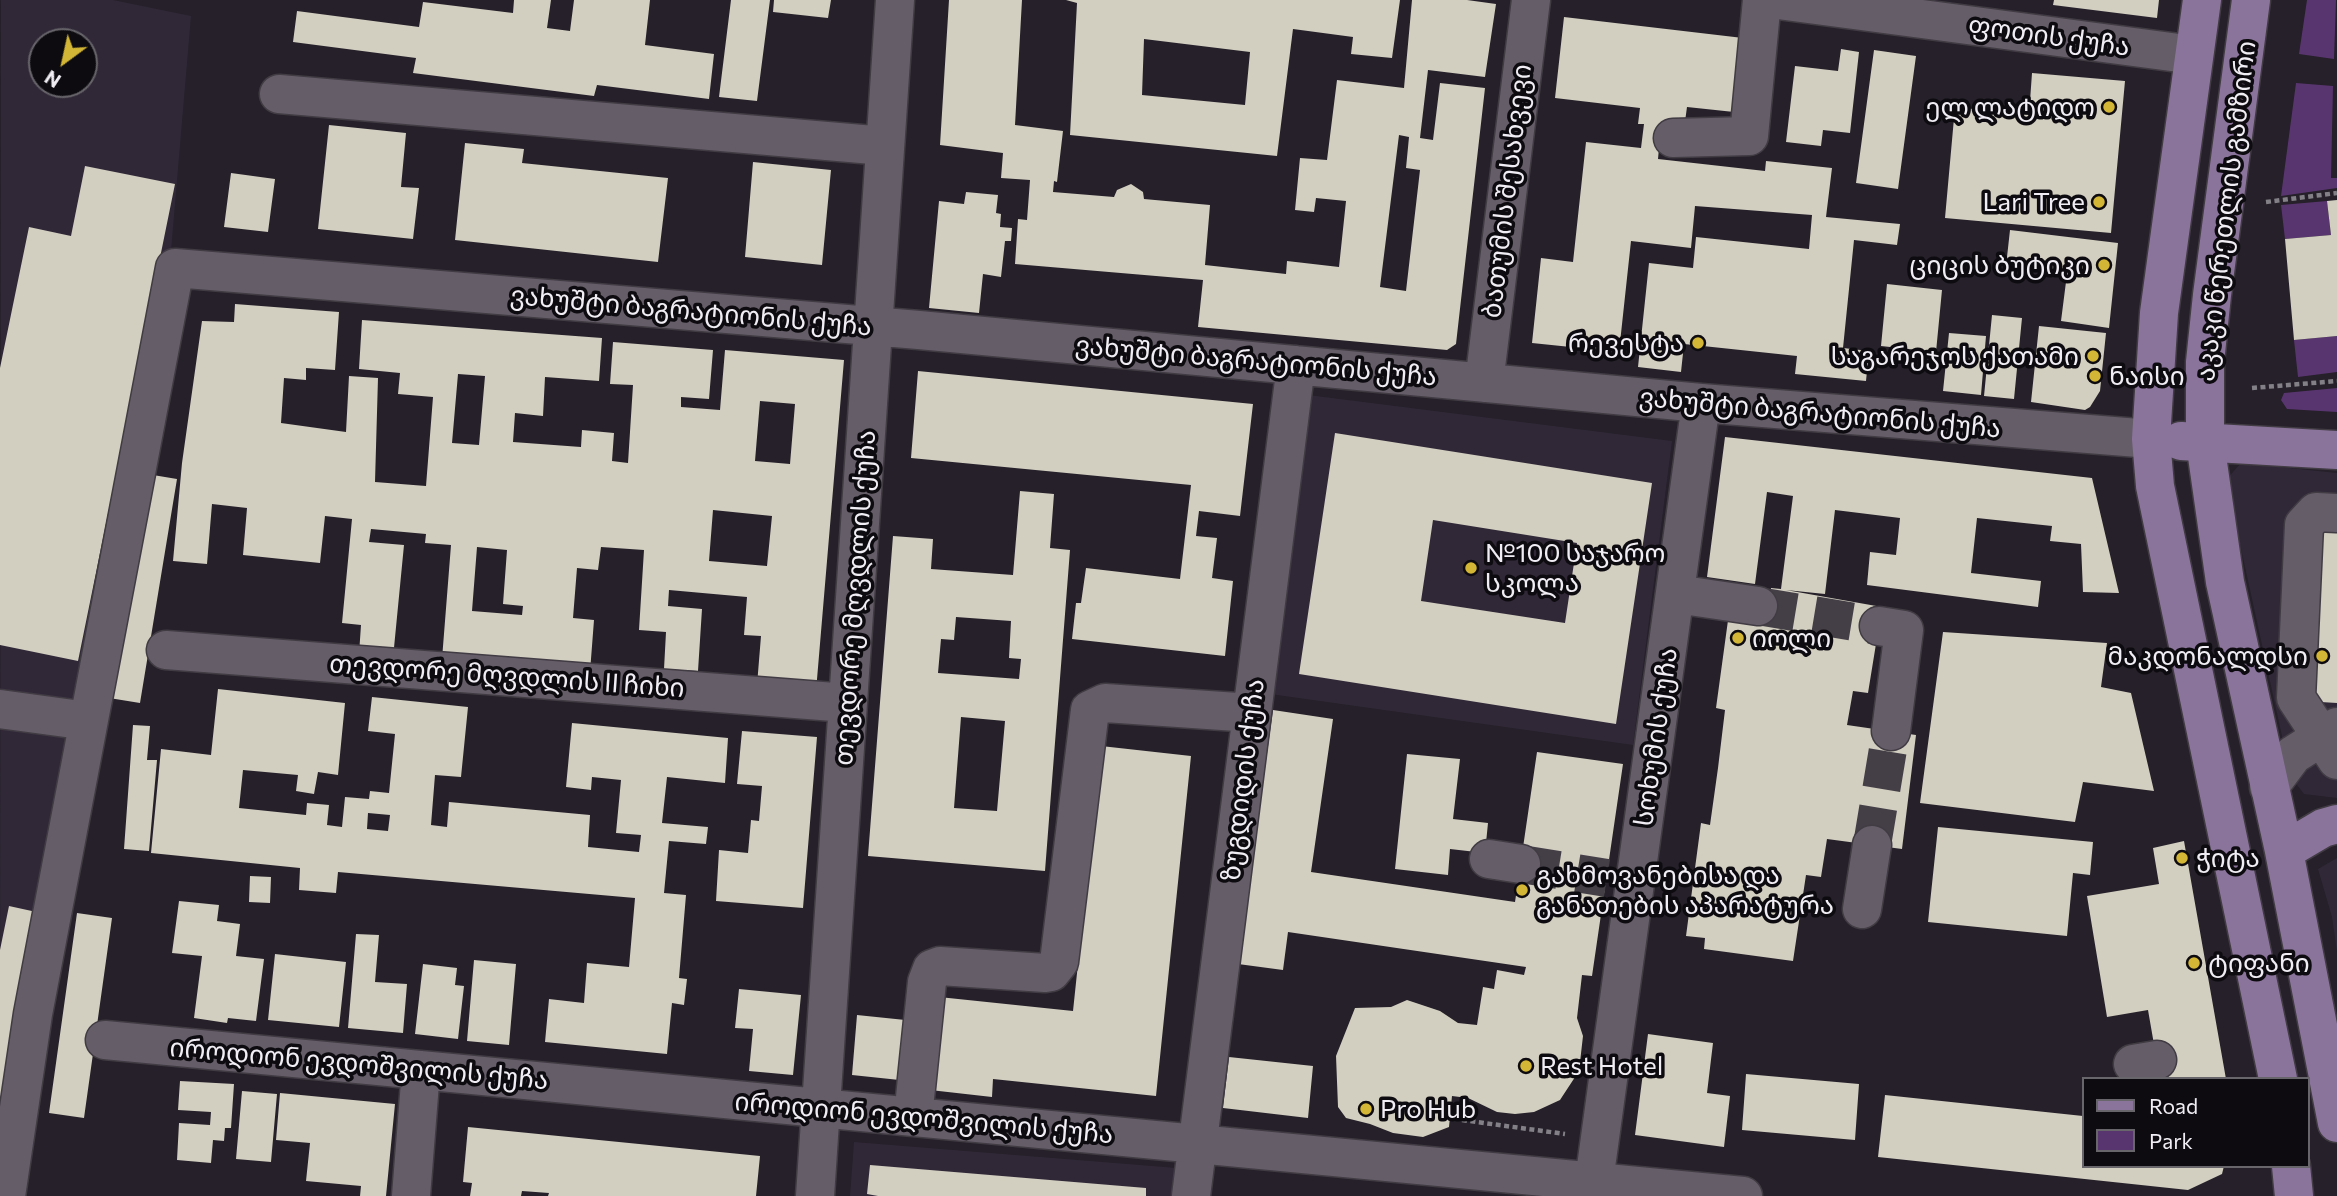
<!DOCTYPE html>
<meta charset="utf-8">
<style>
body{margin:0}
#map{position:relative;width:2337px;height:1196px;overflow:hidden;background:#252029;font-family:Commissioner,sans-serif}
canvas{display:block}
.legend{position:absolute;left:2082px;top:1077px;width:228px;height:91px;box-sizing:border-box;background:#0d0b0f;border:2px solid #68656b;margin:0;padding:9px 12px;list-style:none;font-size:21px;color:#f1edf4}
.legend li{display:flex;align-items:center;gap:14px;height:35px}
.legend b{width:35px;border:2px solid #68656b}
.north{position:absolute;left:28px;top:28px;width:70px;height:70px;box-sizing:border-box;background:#0d0b0f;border:2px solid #68656b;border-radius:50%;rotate:213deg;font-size:19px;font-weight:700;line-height:28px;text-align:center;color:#f1edf4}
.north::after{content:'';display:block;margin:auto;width:24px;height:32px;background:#d3b635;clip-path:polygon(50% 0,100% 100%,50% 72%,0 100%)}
</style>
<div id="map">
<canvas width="2337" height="1196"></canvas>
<ul class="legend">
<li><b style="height:9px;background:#8b749b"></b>Road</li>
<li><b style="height:19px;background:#59356f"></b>Park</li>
</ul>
<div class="north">N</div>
</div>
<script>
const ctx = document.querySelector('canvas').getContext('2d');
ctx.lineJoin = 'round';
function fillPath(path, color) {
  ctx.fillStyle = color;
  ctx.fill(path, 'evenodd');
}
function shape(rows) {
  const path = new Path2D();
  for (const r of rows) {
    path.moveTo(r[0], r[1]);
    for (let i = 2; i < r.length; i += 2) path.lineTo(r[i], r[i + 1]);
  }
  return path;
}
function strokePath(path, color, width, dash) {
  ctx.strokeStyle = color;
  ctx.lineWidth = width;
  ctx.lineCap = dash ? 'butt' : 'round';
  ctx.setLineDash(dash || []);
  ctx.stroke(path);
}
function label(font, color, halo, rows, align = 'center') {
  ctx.font = font + ' Commissioner,"Noto Sans Georgian",sans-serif';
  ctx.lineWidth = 7;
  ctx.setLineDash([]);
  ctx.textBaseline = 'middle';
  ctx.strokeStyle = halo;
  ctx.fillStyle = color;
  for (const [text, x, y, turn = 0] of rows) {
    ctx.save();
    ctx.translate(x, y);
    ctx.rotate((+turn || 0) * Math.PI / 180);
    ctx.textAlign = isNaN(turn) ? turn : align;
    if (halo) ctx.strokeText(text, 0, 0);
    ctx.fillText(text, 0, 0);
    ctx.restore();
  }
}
fillPath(shape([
 [1,0,113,0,191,16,171,251,0,1136],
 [42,42,84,42,84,84,42,84],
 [1308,395,1672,441,1633,745,1270,694],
 [2241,463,2337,473,2337,798,2304,794,2291,777,2226,480],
 [2337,858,2337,951,2332,917,2318,869],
 [854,1142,1177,1168,1174,1196,850,1196]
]), '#302837');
fillPath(shape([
 [2307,0,2336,0,2334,59,2299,54],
 [2296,83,2333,86,2331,178,2337,178,2337,188,2281,196],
 [2327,201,2331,235,2285,239,2281,205],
 [2337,336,2337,372,2298,377,2294,340],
 [2337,388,2337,412,2287,409,2281,400,2284,393]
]), '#59356f');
fillPath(shape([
 [514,0,551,0,547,28,570,31,574,0,650,0,645,45,714,54,709,99,597,85,594,96,413,73,416,58,293,42,297,11,419,27,423,2,513,13],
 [731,0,770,0,757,101,719,97],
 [774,0,831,0,828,18,773,12],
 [949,0,1022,0,1015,125,1063,131,1057,182,1054,181,1053,192,1114,197,1117,190,1131,184,1143,192,1144,199,1210,205,1205,265,1286,274,1287,261,1339,267,1346,201,1316,198,1314,212,1295,210,1300,158,1327,160,1337,80,1404,88,1412,0,1467,0,1496,4,1485,77,1428,70,1420,138,1433,140,1440,83,1485,88,1456,344,1447,350,1198,327,1203,280,1015,264,1018,219,1027,220,1030,180,1001,178,1003,153,940,145],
 [1399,135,1409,137,1406,168,1420,170,1406,291,1380,287],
 [1066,0,1400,0,1392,58,1351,54,1353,37,1293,29,1277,156,1070,135,1077,3],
 [1144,39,1250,52,1245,105,1142,95],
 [2054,0,2159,0,2157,18,2053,5],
 [1564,17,1743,38,1734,112,1687,107,1684,129,1661,126,1658,159,1765,171,1766,161,1832,168,1826,217,1900,224,1897,245,1854,240,1843,348,1869,351,1866,381,1795,374,1797,356,1684,344,1681,372,1638,367,1649,263,1693,268,1696,237,1809,249,1812,215,1695,206,1691,248,1631,241,1619,352,1532,343,1541,258,1573,262,1586,142,1641,148,1644,124,1638,124,1640,108,1555,98],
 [1841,49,1859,52,1850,133,1823,130,1821,146,1786,142,1795,66,1838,71],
 [1874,50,1916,56,1898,189,1856,183],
 [2032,73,2125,81,2111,233,1945,218,1955,107,2029,115],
 [329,125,406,133,401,187,419,188,413,239,318,229],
 [465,143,524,149,522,163,668,178,658,262,455,240],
 [753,162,831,170,822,265,745,257],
 [85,166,175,184,78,661,0,645,0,368,29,227,71,236],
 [231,173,275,179,268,232,224,227],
 [966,192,998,195,996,213,1001,214,1000,227,1012,228,1011,241,1005,241,1001,277,983,274,979,313,929,308,939,201,964,204],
 [2337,200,2337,336,2294,340,2285,239,2331,235,2327,201],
 [2010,230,2118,243,2109,328,2061,321,2067,274,2006,266],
 [1887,284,1942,290,1936,352,1881,346],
 [235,304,339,312,335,370,306,368,306,380,284,378,281,423,346,432,349,376,378,378,375,482,426,486,433,397,398,394,400,373,359,369,362,320,602,338,599,381,545,377,543,416,515,413,513,442,581,447,582,430,614,433,612,461,628,463,633,385,610,384,613,342,713,350,709,399,681,397,681,407,720,410,725,350,844,360,816,691,757,685,761,636,744,635,747,597,669,590,668,606,702,609,698,671,664,669,666,632,639,630,644,550,601,547,598,570,577,568,573,618,594,620,590,672,442,659,451,545,425,543,426,534,371,529,369,542,404,545,393,658,359,654,361,625,342,623,352,519,325,516,320,563,243,555,247,508,212,504,207,564,173,561,182,463,202,321,234,322],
 [458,374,485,376,479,445,452,443],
 [760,401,795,404,790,464,755,461],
 [713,510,772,516,767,566,709,561],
 [477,547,507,550,503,604,523,606,522,615,472,611],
 [1992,315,2022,318,2014,399,1984,396],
 [2039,326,2106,333,2100,391,2090,407,2085,410,2031,402],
 [1949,333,1986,336,1981,395,1943,391],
 [918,371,1253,404,1240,516,1199,511,1196,536,1217,538,1212,578,1233,581,1225,656,1072,639,1076,603,1081,603,1086,568,1180,579,1191,485,911,458],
 [1335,433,1652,483,1616,724,1299,674],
 [1433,520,1577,543,1565,623,1421,601],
 [1725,437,2092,478,2119,593,2083,592,2081,544,2050,541,2052,526,1977,518,1971,573,2041,581,2038,607,1867,585,1870,552,1896,555,1900,518,1835,510,1825,594,1786,590,1882,607,1868,693,1853,691,1847,725,1916,735,1902,849,1827,839,1821,877,1806,875,1793,961,1704,949,1705,938,1686,936,1701,823,1710,825,1718,768,1725,710,1716,708,1729,613,1770,600,1771,588,1781,589,1793,496,1767,492,1755,584,1707,577],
 [141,473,177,479,140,703,103,697],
 [1020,491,1054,494,1050,548,1070,550,1045,871,868,856,893,536,933,539,931,569,1013,575],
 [956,617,1011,621,1009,658,1021,659,1019,679,938,673,941,639,954,640],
 [961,717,1005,721,997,811,954,808],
 [2315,530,2337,530,2337,703,2304,701],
 [1943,632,2107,643,2101,687,2131,693,2154,791,2083,782,2075,822,1920,803],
 [218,689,345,703,338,775,318,772,314,794,296,791,298,775,243,770,239,808,306,815,307,803,329,805,327,825,342,827,345,797,369,799,370,791,389,793,395,734,368,731,372,697,468,707,461,777,435,775,431,825,447,827,449,802,590,815,588,847,639,852,641,835,616,833,621,780,592,777,591,790,566,787,572,723,728,738,725,783,667,777,662,823,708,827,706,844,669,841,664,893,686,895,679,978,687,979,684,1005,672,1003,667,1054,545,1042,549,999,584,1003,587,963,629,967,635,898,338,872,336,893,299,890,300,868,151,853,161,749,211,755],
 [368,813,390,815,388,831,367,829],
 [1273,710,1333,719,1311,872,1515,902,1537,752,1623,764,1592,976,1582,975,1577,1018,1583,1036,1579,1071,1560,1100,1534,1112,1515,1114,1497,1112,1468,1098,1452,1096,1449,1127,1423,1137,1393,1133,1370,1124,1346,1118,1338,1107,1336,1056,1355,1008,1391,1007,1407,1000,1440,1011,1458,1023,1477,1025,1483,987,1494,989,1497,970,1524,975,1526,967,1288,932,1283,970,1238,964],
 [133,725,150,726,147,760,157,760,149,851,124,849],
 [742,731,817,737,803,908,716,901,719,850,748,853,751,820,759,821,762,786,737,784],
 [1101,746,1191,756,1156,1096,993,1079,992,1097,930,1090,939,997,1073,1011],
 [1407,754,1460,759,1453,819,1488,823,1485,853,1450,849,1448,875,1395,869],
 [1938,827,2093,842,2090,875,2073,873,2067,936,1928,922],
 [2184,841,2226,1079,2160,1079,2148,1010,2107,1017,2087,896,2159,884,2153,848],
 [250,876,271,877,270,903,249,902],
 [179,901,219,905,217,921,240,924,236,956,264,959,256,1021,228,1018,227,1023,194,1018,202,956,172,953],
 [9,906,41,913,0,1111,0,950],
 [77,913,112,918,84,1118,49,1113],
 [356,934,379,935,375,982,407,984,403,1033,348,1028],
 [275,954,346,962,339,1027,268,1020],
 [474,960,516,964,509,1045,467,1041],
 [423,964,457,968,455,985,464,986,458,1039,415,1034],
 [739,989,801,995,793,1075,749,1071,753,1029,735,1028],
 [857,1015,915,1021,909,1081,852,1075],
 [1648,1034,1713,1043,1707,1093,1730,1096,1724,1147,1635,1135],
 [1229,1057,1313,1066,1308,1118,1223,1108],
 [1746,1074,1859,1084,1855,1140,1742,1130],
 [180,1081,234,1084,231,1128,225,1128,224,1141,213,1140,211,1163,177,1160,179,1123,210,1125,211,1112,178,1110],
 [242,1091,277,1094,271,1162,236,1159],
 [280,1093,395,1104,386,1196,360,1196,361,1186,306,1181,310,1143,276,1140],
 [1885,1095,2083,1116,2083,1166,2224,1166,2222,1174,2188,1190,1878,1157],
 [468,1127,760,1156,756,1196,548,1196,549,1193,522,1191,521,1196,470,1196,472,1183,463,1182],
 [870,1165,1146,1188,1146,1196,878,1196,867,1194]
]), '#d2cec0');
strokePath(shape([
 [1758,606,1879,626],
 [1872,845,1891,731],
 [1521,864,1607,878]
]), '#443f47', 38, [38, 19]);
const minor = shape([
 [1778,0,2194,55],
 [279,94,885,146],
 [1673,138,1749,136,1762,0],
 [1484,383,1531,0],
 [2337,513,2316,512,2304,525,2296,698,2337,760],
 [1676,594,1758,606],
 [1879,626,1904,630,1891,731],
 [166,650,847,703],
 [0,709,88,721],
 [2269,787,2293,755,2337,727],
 [1489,859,1521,864],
 [1862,909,1872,845],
 [105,1040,1743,1196],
 [2133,1064,2157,1060],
 [913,1117,927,982,932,969,940,966,1045,973,1051,972,1059,962,1090,710,1105,703,1252,713],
 [6,1196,33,1014,175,268,919,330,1701,403,2151,439],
 [411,1196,421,1070],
 [815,1196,895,0],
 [1191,1196,1296,365],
 [1592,1196,1701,403]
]);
const major = shape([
 [2202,0,2159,313,2151,439,2155,486,2278,1079],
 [2251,0,2212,295,2205,362,2205,442,2225,582,2284,851,2337,1123],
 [2181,441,2337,450],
 [2284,851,2323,828,2337,824],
 [2291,1166,2294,1196]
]);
strokePath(minor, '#413b44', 41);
strokePath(major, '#413b44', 41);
strokePath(shape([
 [2266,202,2337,193],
 [2252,388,2337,381],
 [1462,1120,1565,1134]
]), '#848088', 4.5, [5, 3.5]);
strokePath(minor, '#655e69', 38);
strokePath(major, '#8b749b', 38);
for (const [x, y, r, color] of [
 [2109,107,7,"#d3b635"],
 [2099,202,7,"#d3b635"],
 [2104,265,7,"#d3b635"],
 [1698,343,7,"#d3b635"],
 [2093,356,7,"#d3b635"],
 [2095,376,7,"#d3b635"],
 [1471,568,7,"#d3b635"],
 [1738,638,7,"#d3b635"],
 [2322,656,7,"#d3b635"],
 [2182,858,7,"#d3b635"],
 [1522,890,7,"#d3b635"],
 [2194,963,7,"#d3b635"],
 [1526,1066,7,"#d3b635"],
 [1366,1109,7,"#d3b635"]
]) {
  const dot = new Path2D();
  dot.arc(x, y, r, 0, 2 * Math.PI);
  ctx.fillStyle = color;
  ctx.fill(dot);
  strokePath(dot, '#0d0b0f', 2.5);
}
label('26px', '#f1edf4', '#0d0b0f', [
 ["ფოთის ქუჩა",2049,36,8],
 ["ბათუმის შესახვევი",1507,191,-83],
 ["აკაკი წერეთლის გამზირი",2226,211,-83],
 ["ვახუშტი ბაგრატიონის ქუჩა",691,311,5],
 ["ვახუშტი ბაგრატიონის ქუჩა",1256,361,5],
 ["ვახუშტი ბაგრატიონის ქუჩა",1820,413,5],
 ["თევდორე მღვდლის ქუჩა",855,598,-86],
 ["თევდორე მღვდლის II ჩიხი",507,676,4],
 ["სოხუმის ქუჩა",1656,737,-82],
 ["ზუგდიდის ქუჩა",1243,780,-83],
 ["იროდიონ ევდოშვილის ქუჩა",359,1064,5],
 ["იროდიონ ევდოშვილის ქუჩა",924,1118,5]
]);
label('26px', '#f1edf4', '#0d0b0f', [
 ["ელ ლატიდო",2095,107,"right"],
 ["Lari Tree",2085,202,"right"],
 ["ციცის ბუტიკი",2090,265,"right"],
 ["რევესტა",1684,343,"right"],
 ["საგარეჯოს ქათამი",2079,356,"right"],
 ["ნაისი",2109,376],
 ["№100 საჯარო",1485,553],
 ["სკოლა",1485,583],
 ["იოლი",1752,638],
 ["მაკდონალდსი",2308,656,"right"],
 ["ჭიტა",2196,858],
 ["გახმოვანებისა და",1536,875],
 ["განათების აპარატურა",1536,905],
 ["ტიფანი",2208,963],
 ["Rest Hotel",1540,1066],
 ["Pro Hub",1380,1109]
], 'left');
</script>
